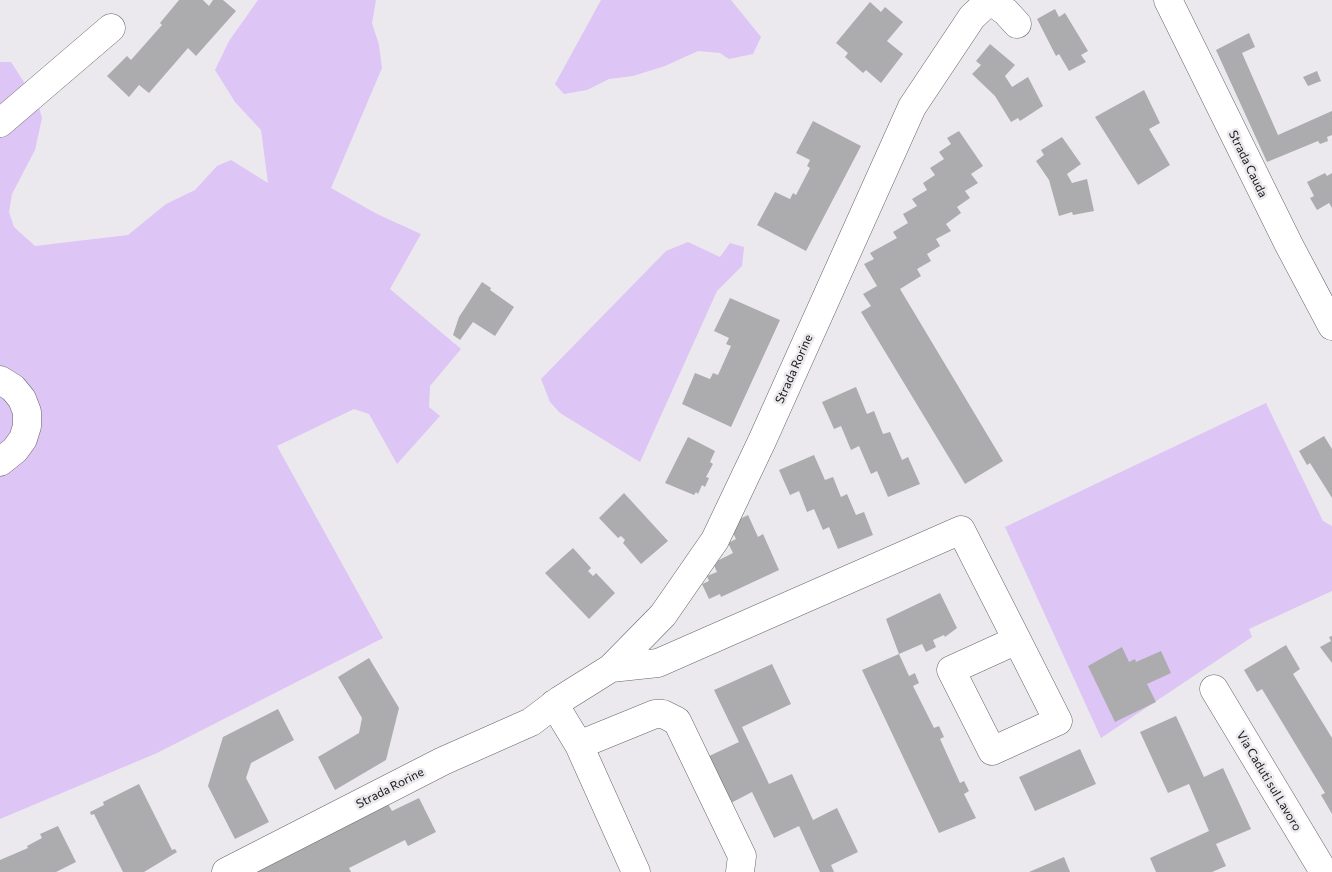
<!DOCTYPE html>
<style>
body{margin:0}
canvas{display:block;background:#ebe9ed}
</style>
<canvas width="1332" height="872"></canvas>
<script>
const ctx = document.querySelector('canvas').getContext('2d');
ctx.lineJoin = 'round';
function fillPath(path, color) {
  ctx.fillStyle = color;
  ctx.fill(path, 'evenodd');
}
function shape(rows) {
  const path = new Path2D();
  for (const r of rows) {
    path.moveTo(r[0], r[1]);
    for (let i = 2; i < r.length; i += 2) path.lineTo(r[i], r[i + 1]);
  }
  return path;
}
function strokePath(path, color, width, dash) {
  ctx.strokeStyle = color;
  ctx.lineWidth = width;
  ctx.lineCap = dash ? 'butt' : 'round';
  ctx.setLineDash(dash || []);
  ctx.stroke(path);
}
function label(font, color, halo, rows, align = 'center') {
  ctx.font = font + ' Commissioner,sans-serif';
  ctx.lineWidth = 5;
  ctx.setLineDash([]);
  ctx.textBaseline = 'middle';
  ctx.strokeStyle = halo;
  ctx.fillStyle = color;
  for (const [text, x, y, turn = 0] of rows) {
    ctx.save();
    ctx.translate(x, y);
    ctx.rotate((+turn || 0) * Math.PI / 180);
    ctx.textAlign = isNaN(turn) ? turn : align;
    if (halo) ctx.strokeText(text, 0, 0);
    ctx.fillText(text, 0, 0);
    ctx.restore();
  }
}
fillPath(shape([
 [258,0,376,0,372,23,379,45,382,68,331,188,377,214,421,234,390,289,461,349,430,386,429,407,440,416,397,464,369,414,354,409,277,446,383,638,157,753,0,819,0,62,11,62,38,104,42,118,35,150,12,194,9,212,14,227,35,246,128,235,166,204,195,190,217,166,231,160,268,183,261,130,235,102,215,70,229,41],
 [601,0,731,0,761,37,753,54,729,59,720,53,698,51,665,66,633,76,609,79,587,90,564,94,555,84],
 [688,242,720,257,730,243,744,247,742,266,717,291,640,462,560,413,550,402,541,379,666,251],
 [1266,403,1323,521,1332,526,1332,591,1249,629,1252,637,1101,738,1005,527]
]), '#ddc5f5');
fillPath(shape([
 [179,0,203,0,209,6,213,0,223,0,236,11,196,56,188,48,149,93,139,85,129,97,107,76,127,56,131,60,162,25,160,23],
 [870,2,881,12,885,7,903,22,887,41,903,54,881,83,866,70,863,73,845,57,848,53,836,43],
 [1055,9,1059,17,1065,13,1088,51,1081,55,1086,62,1069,71,1059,54,1056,56,1037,19],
 [1249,33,1255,47,1242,53,1278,135,1332,111,1332,135,1327,137,1328,141,1320,144,1318,141,1267,162,1216,50],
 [990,44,1015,65,1005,76,1012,87,1028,77,1043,106,1020,121,1018,118,1011,122,995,96,972,74,981,65,976,61],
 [1317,71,1321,81,1308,86,1303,77],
 [1144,90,1160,123,1149,129,1170,165,1138,185,1095,117],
 [813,121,861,146,806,251,757,225,775,192,790,199,793,193,796,195,810,168,807,166,810,160,796,153],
 [959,131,983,166,971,174,978,183,965,191,970,198,957,207,961,213,946,224,951,231,936,239,940,246,927,254,931,261,917,269,921,276,900,289,1003,461,965,484,861,312,871,306,863,294,877,286,864,264,874,259,870,253,897,238,893,232,908,223,903,214,917,206,912,199,927,190,923,183,935,175,930,168,944,159,939,152,951,144,947,138],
 [1062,137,1081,164,1067,174,1072,183,1087,179,1094,211,1073,215,1072,212,1059,216,1049,180,1036,161,1044,155,1041,150],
 [1325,173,1327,176,1332,173,1332,208,1329,203,1317,210,1310,198,1314,196,1307,182],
 [482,282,491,288,490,290,514,307,495,336,473,322,460,340,453,335,459,317],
 [730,298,780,320,731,427,682,404,695,373,710,379,713,373,718,375,731,346,726,344,729,338,714,331],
 [856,387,867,414,874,411,883,434,890,432,902,460,908,457,920,484,888,497,877,471,871,474,859,446,851,450,841,426,834,429,822,402],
 [1324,436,1332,449,1332,498,1310,463,1307,465,1299,451],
 [688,437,715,451,710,462,713,464,706,477,709,478,705,487,702,485,698,494,696,492,694,495,665,483],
 [814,455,825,480,833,477,841,497,847,494,856,515,864,512,873,535,838,549,829,527,823,530,814,509,807,512,799,491,790,495,779,470],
 [624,493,668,541,641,564,623,543,625,540,621,536,618,538,599,518],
 [748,515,758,537,763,534,779,570,721,597,720,594,709,599,702,584,709,581,707,576,717,572,713,563,733,553,728,543,736,539,731,529,734,522],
 [573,548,591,568,588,571,593,576,596,573,615,593,589,619,545,573],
 [940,593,957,628,945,637,944,635,933,640,936,647,926,652,922,644,899,654,886,619],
 [1332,636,1332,663,1320,647,1331,641,1329,637],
 [1286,645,1300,669,1293,674,1332,738,1332,814,1321,795,1325,793,1262,689,1257,692,1244,670],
 [1122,647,1129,662,1135,659,1136,662,1161,651,1171,673,1147,684,1156,702,1115,722,1088,666],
 [899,654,909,676,915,673,916,676,919,683,913,686,934,728,939,726,944,737,940,739,960,783,964,781,969,791,964,794,976,818,939,833,862,670],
 [369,658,399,708,386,760,335,790,318,757,359,733,362,718,338,677],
 [772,664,791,704,742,727,769,784,792,774,813,820,837,808,858,852,831,865,834,872,820,872,799,826,774,838,752,792,729,804,707,757,739,742,714,690],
 [278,709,294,740,251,763,246,778,269,822,235,839,208,786,223,737],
 [1176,716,1204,777,1223,768,1251,829,1216,844,1226,866,1212,872,1156,872,1150,858,1209,831,1189,784,1168,793,1140,732],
 [1080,749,1096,784,1035,811,1019,777],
 [139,784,172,850,175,849,177,852,144,872,123,872,94,814,91,815,90,812,104,805,103,802],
 [419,798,436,832,408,846,405,840,349,868,351,872,255,872,388,804,392,811],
 [58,826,76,862,56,872,0,872,0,860,28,848,27,846,42,838,40,834],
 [1064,857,1070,872,1029,872]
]), '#acabae');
const minor = shape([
 [1168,0,1289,245,1332,326],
 [0,123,111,28],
 [0,380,13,388,22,399,27,412,27,426,23,439,15,450,0,462],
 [611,668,658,663,961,530,1017,640,1058,721,992,751,951,670,1017,640],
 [1214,689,1324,872],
 [554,704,579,745,636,872],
 [579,745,655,714,663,714,677,721,742,856,740,872],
 [226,872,443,761,531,722,560,700,611,668,663,615,715,540,762,441,912,107,972,17,990,0,1006,12,1017,24]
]);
strokePath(minor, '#676568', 29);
strokePath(minor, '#fff', 28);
label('12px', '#181718', '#ebe9ed', [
 ["Strada Cauda",1248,164,64],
 ["Strada Rorine",794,369,-66],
 ["Via Caduti sul Lavoro",1269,781,59],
 ["Strada Rorine",390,788,-27]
]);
</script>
